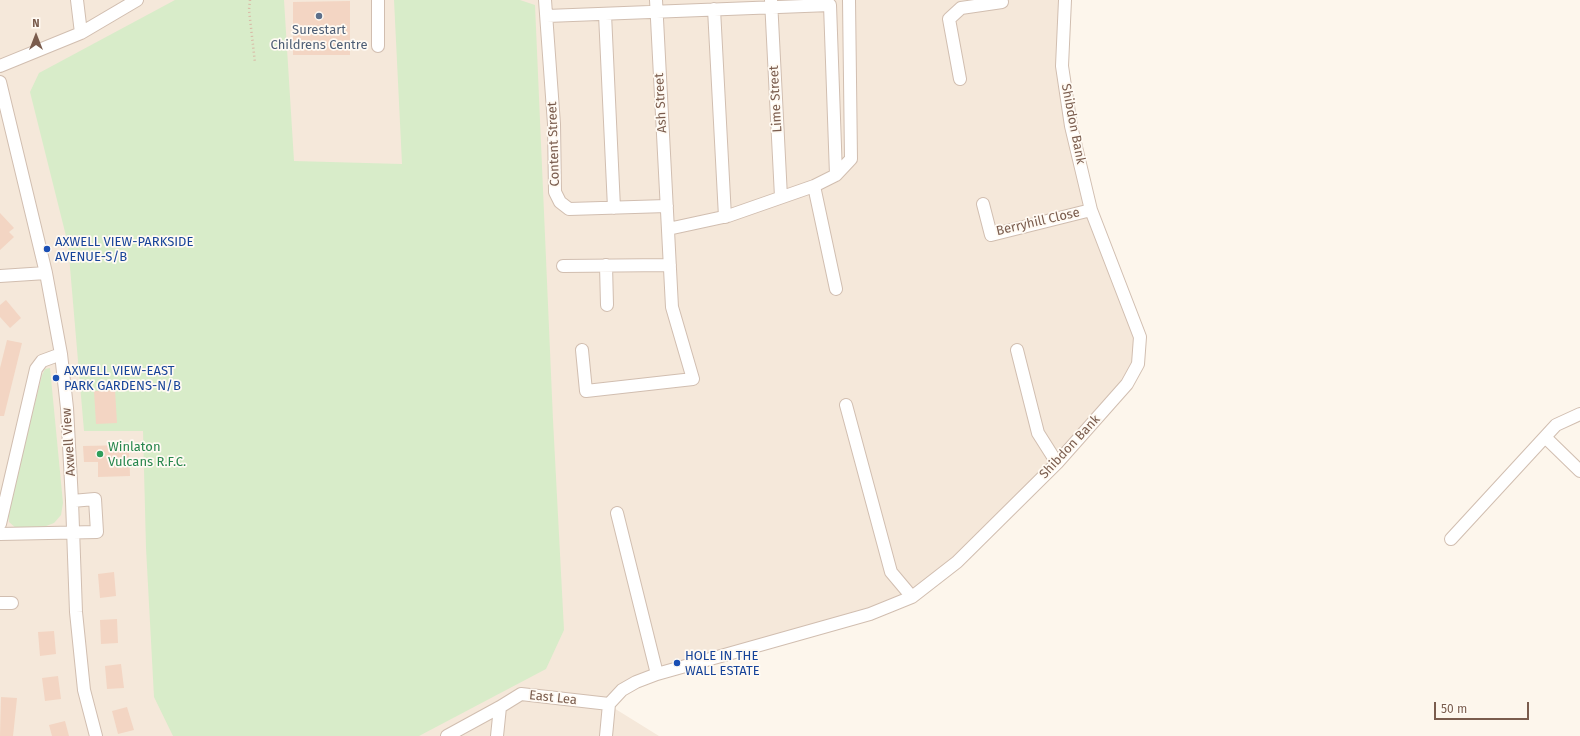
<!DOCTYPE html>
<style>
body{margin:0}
#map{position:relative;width:1580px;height:736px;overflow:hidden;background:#fdf6ec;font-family:"Fira Sans",sans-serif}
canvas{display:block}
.north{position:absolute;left:16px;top:16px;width:40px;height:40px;-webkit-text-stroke:3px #fffaf3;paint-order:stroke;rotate:0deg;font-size:11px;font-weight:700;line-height:16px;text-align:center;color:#7a5c4d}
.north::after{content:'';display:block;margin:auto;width:14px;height:18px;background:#7a5c4d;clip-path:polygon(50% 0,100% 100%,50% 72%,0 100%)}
.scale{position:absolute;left:1434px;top:702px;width:95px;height:18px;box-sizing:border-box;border:2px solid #7a5c4d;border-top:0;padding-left:5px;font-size:12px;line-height:14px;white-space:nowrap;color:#7a5c4d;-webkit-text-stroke:3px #fffaf3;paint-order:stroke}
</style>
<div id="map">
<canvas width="1580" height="736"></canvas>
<div class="north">N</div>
<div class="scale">50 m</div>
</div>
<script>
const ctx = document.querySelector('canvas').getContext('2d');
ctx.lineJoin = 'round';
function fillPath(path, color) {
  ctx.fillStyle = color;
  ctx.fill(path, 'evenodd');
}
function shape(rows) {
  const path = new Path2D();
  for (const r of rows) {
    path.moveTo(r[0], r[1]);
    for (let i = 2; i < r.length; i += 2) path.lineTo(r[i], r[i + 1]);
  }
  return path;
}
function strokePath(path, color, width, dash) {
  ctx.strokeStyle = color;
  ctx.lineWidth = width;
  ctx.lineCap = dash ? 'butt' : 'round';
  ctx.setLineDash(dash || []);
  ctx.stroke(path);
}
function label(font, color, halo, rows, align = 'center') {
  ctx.font = font + ' "Fira Sans",sans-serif';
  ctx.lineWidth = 3.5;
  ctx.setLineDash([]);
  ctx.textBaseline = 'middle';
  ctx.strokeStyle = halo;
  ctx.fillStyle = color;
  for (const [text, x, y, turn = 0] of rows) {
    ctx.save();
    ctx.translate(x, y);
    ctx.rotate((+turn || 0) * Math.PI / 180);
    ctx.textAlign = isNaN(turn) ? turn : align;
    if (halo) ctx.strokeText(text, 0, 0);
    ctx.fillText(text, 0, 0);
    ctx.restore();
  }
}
fillPath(shape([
 [0,0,1065,0,1062,66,1091,210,1140,337,1138,364,1057,463,912,597,657,674,609,705,659,736,0,736]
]), '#f5e8da');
fillPath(shape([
 [175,0,284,0,294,161,402,164,394,0,520,0,535,5,553,420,564,630,546,669,419,736,173,736,154,697,146,548,143,431,84,431,68,244,30,92,39,73],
 [50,368,63,503,61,515,54,523,41,528,16,528,9,522,8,512,42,375,45,369]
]), '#d8ecc9');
fillPath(shape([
 [350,1,350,55,293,55,293,2],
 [0,213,14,228,9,232,14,237,0,250],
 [6,300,21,318,10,328,0,317,0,305],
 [7,340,22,343,4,416,0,416,0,368],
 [115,390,117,423,96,424,94,391],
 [129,445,130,476,98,477,98,462,84,462,83,446],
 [114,572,116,596,100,598,98,574],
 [117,619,118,643,101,644,100,620],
 [54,631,56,654,40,656,38,632],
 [121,664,124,688,107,689,105,666],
 [58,676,61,699,45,701,42,678],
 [1,697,17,698,13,736,0,736],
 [127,707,134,730,118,734,112,711],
 [65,721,69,736,52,736,49,725]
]), '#f3d5c3');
const minor = shape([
 [77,0,81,33],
 [378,0,378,46],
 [545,0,554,124,555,192,560,202,569,209,667,206],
 [771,0,781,197],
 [714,9,725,217],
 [605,14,614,208],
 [547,16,830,5,836,175],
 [0,66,81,33,137,0],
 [960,79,949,19,961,8,1002,2,1001,0],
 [0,82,46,273,61,354,67,408,72,501,76,612,84,690,96,736],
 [814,186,836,289],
 [983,204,991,235,1091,210],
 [668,229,728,216,814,186,836,175,851,159,849,0],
 [606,265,607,305],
 [563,266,670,265],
 [0,276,46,273],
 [582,350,586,391,693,379,672,307,656,0],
 [1017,350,1038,433,1057,463],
 [846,405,891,572,912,597],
 [1545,437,1580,471],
 [617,513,657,674],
 [0,524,36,369,42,361,61,354],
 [0,534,97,532,95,499,72,501],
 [1451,539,1556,425,1580,414],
 [0,603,12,603],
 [447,736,500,707],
 [497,736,500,707,521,694,609,704],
 [606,736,609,704,622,690,636,682,657,674,870,614,912,597,957,562,1057,463,1127,384,1138,364,1140,337,1091,210,1071,126,1062,66,1065,0]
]);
strokePath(minor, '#d1beb0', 14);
strokePath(shape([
 [250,0,249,10,255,63]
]), '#d9b8a5', 2.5, [1, 3]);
strokePath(minor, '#fff', 12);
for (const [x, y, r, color] of [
 [319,16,4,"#5c6f8a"],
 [47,249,4,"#1a4fb4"],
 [56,378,4,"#1a4fb4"],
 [100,454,4,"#2e9e5b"],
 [677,663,4,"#1a4fb4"]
]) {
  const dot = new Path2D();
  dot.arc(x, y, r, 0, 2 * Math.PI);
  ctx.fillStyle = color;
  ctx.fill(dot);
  strokePath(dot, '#fffaf3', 1.5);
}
label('13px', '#4e5e75', '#fffaf3', [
 ["Surestart",319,30],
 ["Childrens Centre",319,45]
]);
label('13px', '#7a5c4d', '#fffaf3', [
 ["Lime Street",776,99,-93],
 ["Ash Street",661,103,-93],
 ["Shibdon Bank",1073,124,79],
 ["Content Street",554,144,-92],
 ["Berryhill Close",1038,222,-13],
 ["Axwell View",69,442,-94],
 ["Shibdon Bank",1070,447,-47],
 ["East Lea",553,698,6]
]);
label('13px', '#164399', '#fffaf3', [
 ["AXWELL VIEW-PARKSIDE",55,242],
 ["AVENUE-S/B",55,257],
 ["AXWELL VIEW-EAST",64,371],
 ["PARK GARDENS-N/B",64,386],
 ["HOLE IN THE",685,656],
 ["WALL ESTATE",685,671]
], 'left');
label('13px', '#27864d', '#fffaf3', [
 ["Winlaton",108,447],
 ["Vulcans R.F.C.",108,462]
], 'left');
</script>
